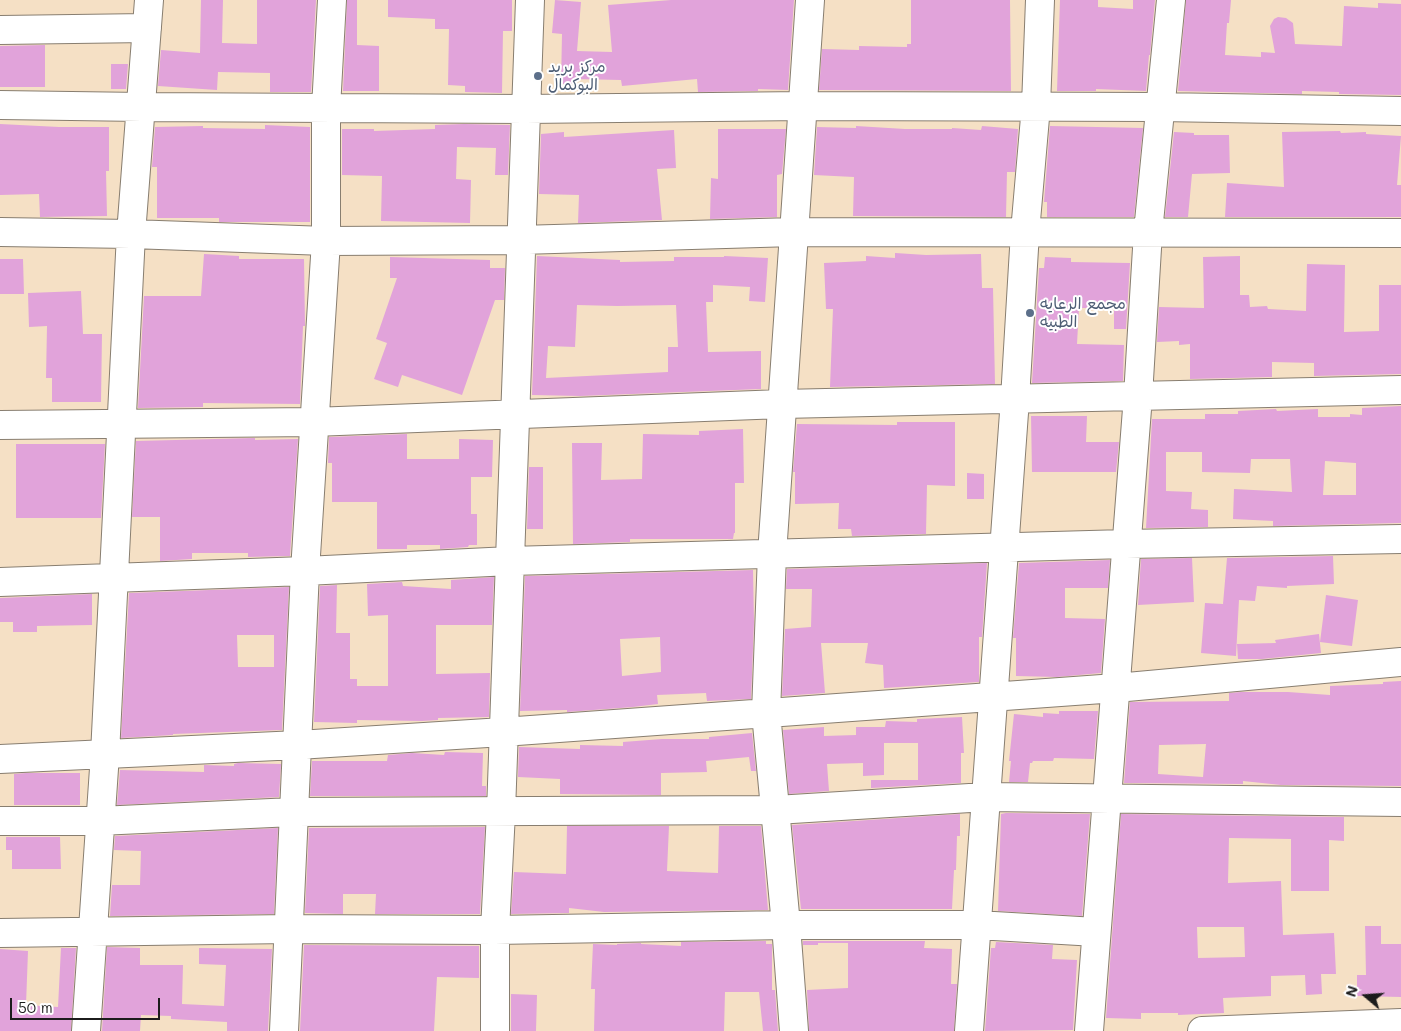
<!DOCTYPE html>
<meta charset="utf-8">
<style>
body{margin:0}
#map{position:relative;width:1401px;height:1031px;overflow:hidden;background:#f5e0c5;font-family:Mali,sans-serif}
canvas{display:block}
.north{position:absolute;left:1341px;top:971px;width:50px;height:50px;-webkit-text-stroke:4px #fff;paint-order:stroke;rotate:288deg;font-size:14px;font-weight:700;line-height:20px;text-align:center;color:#1c1c1c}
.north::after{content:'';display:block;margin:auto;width:18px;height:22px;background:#1c1c1c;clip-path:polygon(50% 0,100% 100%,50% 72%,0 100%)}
.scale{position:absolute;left:10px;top:998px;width:150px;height:22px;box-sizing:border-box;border:2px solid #1c1c1c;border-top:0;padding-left:6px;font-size:15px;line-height:18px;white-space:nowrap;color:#1c1c1c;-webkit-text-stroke:4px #fff;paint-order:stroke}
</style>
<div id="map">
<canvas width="1401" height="1031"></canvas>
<div class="north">N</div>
<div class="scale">50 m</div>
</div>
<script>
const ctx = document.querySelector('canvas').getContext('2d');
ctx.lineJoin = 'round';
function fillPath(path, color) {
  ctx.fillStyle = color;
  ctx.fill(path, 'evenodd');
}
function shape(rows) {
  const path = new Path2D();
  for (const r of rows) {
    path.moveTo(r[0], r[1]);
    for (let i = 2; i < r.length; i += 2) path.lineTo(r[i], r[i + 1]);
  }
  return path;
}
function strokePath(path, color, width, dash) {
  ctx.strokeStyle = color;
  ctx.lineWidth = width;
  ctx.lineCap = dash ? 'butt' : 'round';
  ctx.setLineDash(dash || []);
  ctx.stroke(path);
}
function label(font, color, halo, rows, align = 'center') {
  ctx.font = font + ' Mali,"Playpen Sans Arabic",sans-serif';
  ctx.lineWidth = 4;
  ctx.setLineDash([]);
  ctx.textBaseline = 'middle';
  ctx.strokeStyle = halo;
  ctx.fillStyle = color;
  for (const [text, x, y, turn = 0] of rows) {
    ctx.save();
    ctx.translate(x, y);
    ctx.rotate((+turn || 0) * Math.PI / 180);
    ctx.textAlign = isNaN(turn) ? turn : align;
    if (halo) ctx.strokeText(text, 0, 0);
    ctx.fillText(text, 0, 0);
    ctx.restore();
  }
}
fillPath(shape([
 [201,0,223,0,222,43,257,44,257,0,316,0,311,92,270,92,270,73,218,72,217,90,158,86,161,50,200,53],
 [347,0,357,0,357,45,379,46,379,91,343,91],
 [388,0,512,0,512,31,503,31,502,93,465,92,465,86,448,85,449,29,435,29,435,19,388,17],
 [555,0,581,2,577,51,612,52,608,5,671,0,794,0,788,90,758,89,758,91,698,92,697,79,622,86,621,80,574,79,574,84,561,84,562,34,552,33],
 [911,0,1010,0,1011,91,819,90,822,49,859,50,859,46,907,47,907,44,911,44],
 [1060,0,1098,0,1098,7,1133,9,1133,0,1155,0,1150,55,1149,55,1146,91,1096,89,1096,91,1057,91],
 [1186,0,1231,0,1229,23,1227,23,1225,55,1261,57,1261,52,1275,53,1270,26,1274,19,1278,17,1286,18,1293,23,1295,44,1342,46,1344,6,1378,8,1378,3,1401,4,1401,95,1339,94,1339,92,1302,91,1302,94,1178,91],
 [45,45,45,87,0,87,0,46],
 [111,64,128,64,126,89,111,89],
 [0,124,59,127,109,127,109,171,106,171,107,216,40,217,39,194,0,195],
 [464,124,510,125,508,175,495,175,496,148,457,147,456,179,471,180,470,223,381,221,382,176,342,175,342,129,374,129,374,131,435,129,435,125],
 [265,125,310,127,310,222,219,222,219,218,157,218,157,167,152,167,155,127,203,126,203,128,265,129],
 [856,126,905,129,952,129,952,128,981,130,982,126,1018,129,1015,172,1007,172,1006,217,853,216,854,177,814,175,817,127,856,128],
 [1050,126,1143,128,1134,217,1047,217,1047,202,1044,202],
 [718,129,786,129,782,174,777,175,777,217,710,219,711,178,718,179],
 [674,130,676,168,657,169,662,220,578,223,579,195,539,194,541,134,564,132,564,137],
 [1340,131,1341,133,1366,132,1366,134,1401,136,1397,185,1401,185,1401,217,1225,217,1227,183,1284,187,1282,132],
 [1174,132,1194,133,1194,135,1229,135,1230,173,1192,174,1188,217,1165,217],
 [895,253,926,255,981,254,982,288,993,288,995,384,830,387,833,309,826,309,824,263,866,261,866,256,895,258],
 [204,254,239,256,239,259,304,259,305,326,303,326,300,404,203,403,203,407,138,408,144,296,201,296],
 [537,256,620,260,620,262,674,261,674,257,724,257,724,256,768,258,765,302,749,301,750,287,713,285,713,302,706,302,708,352,761,351,761,389,580,396,532,395],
 [577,305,617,306,676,305,678,347,668,347,668,372,546,378,548,346,575,347],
 [1240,256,1240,295,1249,295,1250,307,1267,306,1268,309,1306,311,1307,264,1345,265,1344,332,1379,331,1379,285,1401,285,1401,374,1314,376,1314,363,1272,362,1272,377,1190,379,1190,344,1179,345,1179,341,1157,342,1159,307,1204,308,1203,257],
 [390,257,490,260,490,268,505,268,504,300,495,300,462,395,402,375,398,387,374,379,387,343,376,339,397,278,390,278],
 [1045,257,1071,258,1071,262,1130,263,1126,329,1114,329,1114,308,1079,308,1077,344,1124,345,1123,381,1032,383,1039,268,1044,268],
 [0,259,23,259,24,294,0,294],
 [81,291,83,334,102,334,101,402,52,402,52,378,46,378,47,326,29,327,28,293],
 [1401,406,1401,523,1273,526,1273,521,1233,519,1234,489,1292,492,1290,459,1251,459,1250,473,1202,472,1202,452,1166,452,1166,491,1192,492,1191,509,1208,510,1208,527,1146,528,1152,419,1205,419,1205,414,1238,414,1238,411,1276,409,1277,411,1318,409,1318,417,1350,417,1350,414,1362,415,1362,408],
 [1325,461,1356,463,1356,495,1323,495],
 [1031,416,1087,416,1086,442,1119,442,1116,472,1032,472],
 [897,422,955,422,955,486,927,485,926,534,852,536,851,529,838,529,839,503,795,504,795,472,793,472,797,424,897,425],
 [743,429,744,483,735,483,735,533,734,533,733,539,630,539,630,542,573,544,572,443,602,443,601,480,642,479,643,434,699,435,699,431],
 [407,434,407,459,459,459,459,439,493,440,492,477,471,477,471,514,477,514,477,545,469,545,468,547,440,549,440,545,407,545,407,549,377,549,377,502,332,502,332,463,328,463,329,437],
 [255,438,255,440,298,439,290,556,248,557,248,553,192,553,192,559,160,561,160,517,132,517,136,441],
 [16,444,105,444,101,518,16,518],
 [529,467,543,467,543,529,527,529],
 [967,473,984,474,984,499,967,499],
 [1333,556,1334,584,1287,586,1287,588,1257,586,1255,601,1239,600,1236,656,1201,653,1205,603,1223,604,1227,558],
 [1192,558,1194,602,1138,605,1141,559],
 [1110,560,1108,588,1065,588,1065,618,1105,619,1101,673,1057,677,1016,676,1016,638,1013,638,1019,563],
 [987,563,982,637,979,637,979,682,884,688,883,665,865,663,868,643,821,643,825,693,782,696,785,629,811,627,812,589,786,589,787,569],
 [753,570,754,622,751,699,707,701,706,693,657,695,658,704,633,707,567,712,567,710,520,711,525,576],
 [660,637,661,672,622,676,620,639],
 [494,577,492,625,436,625,436,674,490,673,489,717,438,718,438,720,422,721,357,720,357,723,314,722,320,586,337,585,336,633,350,633,350,679,357,679,357,686,388,686,388,615,368,616,367,584,402,582,403,586,451,589,451,580],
 [289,587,282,730,173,734,173,735,121,738,129,593],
 [237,635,274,635,274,667,238,667],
 [92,594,92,625,37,626,37,632,13,632,13,622,0,622,0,598],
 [1326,595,1358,600,1352,646,1320,642],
 [1319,634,1321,653,1262,659,1238,659,1237,644,1276,643,1275,640],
 [1401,681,1401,786,1281,785,1243,781,1243,784,1124,783,1130,702,1229,701,1229,693,1241,692,1288,692,1330,695,1330,686,1383,684,1383,682],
 [1206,744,1203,777,1158,774,1159,745],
 [1059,711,1098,711,1094,759,1054,758,1053,761,1033,761,1032,763,1030,763,1028,782,1009,782,1011,761,1009,761,1014,714,1043,717,1043,713,1059,714],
 [962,717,964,753,961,753,961,783,871,788,871,780,918,780,918,743,884,743,884,775,863,776,863,763,827,764,829,791,789,794,783,730,824,727,824,736,856,735,856,727,885,727,886,721,917,722,917,719],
 [752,733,756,771,751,771,749,757,706,761,707,772,661,773,661,795,560,794,560,779,518,777,519,747,580,749,580,745,623,746,623,742,662,739,709,739,709,737],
 [445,752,483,753,482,786,486,786,486,796,310,796,312,761,387,761,388,755,412,753,444,755],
 [238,763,281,764,279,797,117,805,120,770,204,772,204,765,234,766,234,764],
 [26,773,80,773,80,805,14,805,14,774],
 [1006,813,1090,814,1082,916,998,911,1001,814],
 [960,814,960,836,957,836,956,870,954,870,952,909,801,909,792,825],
 [1121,814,1344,817,1344,841,1329,840,1329,891,1291,891,1291,839,1229,838,1228,883,1281,881,1283,935,1334,933,1336,974,1321,974,1322,994,1306,995,1305,975,1271,976,1271,996,1223,998,1224,1013,1178,1015,1178,1013,1141,1013,1141,1019,1106,1018],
 [1197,927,1244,927,1245,957,1198,958],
 [567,826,669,826,667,871,718,873,719,826,761,826,768,910,604,912,569,908,569,913,511,914,514,872,566,874],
 [485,827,480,914,375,914,376,894,343,894,343,914,305,913,309,828],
 [278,828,274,914,110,916,112,885,140,885,141,851,114,850,115,836],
 [6,837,60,837,61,869,12,869,12,850,6,850],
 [1365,926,1381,926,1381,944,1401,944,1401,997,1357,996,1357,975,1366,975],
 [766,941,766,944,772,944,772,990,775,990,778,1031,763,1031,759,992,725,992,724,1031,594,1031,595,989,591,989,593,944,617,945,617,944,641,943,641,944,681,946,681,942],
 [803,941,925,941,924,948,952,949,951,984,957,984,954,1031,809,1031,807,990,848,988,848,943,818,943,818,945,803,945],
 [996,942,1053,945,1052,959,1077,960,1073,1030,985,1031,991,948,995,948],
 [304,945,479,946,479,978,437,977,434,1031,300,1031],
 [107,947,140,948,140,965,183,965,182,1004,224,1006,226,965,199,964,199,948,272,949,268,1031,227,1031,227,1022,171,1019,171,1016,141,1015,140,1031,102,1031],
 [61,948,76,948,71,1031,0,1031,0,949,28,951,26,1005,58,1007],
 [511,994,537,995,536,1031,511,1031]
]), '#e1a3da');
const minor = shape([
 [0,30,147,28],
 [0,105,142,107,526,109,804,106,1159,107,1401,111],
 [0,232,131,234,326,241,520,240,794,232,1401,233],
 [0,425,313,422,782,404,1401,390],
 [0,582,305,571,510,561,1126,544,1401,539],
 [0,759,298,745,503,732,1116,688,1401,662],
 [0,821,99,821,293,812,776,810,986,797,1401,802],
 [0,933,289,929,495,930,786,925,977,925,1096,932],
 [86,1031,105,754,131,234,149,0],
 [284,1031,305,571,326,241,326,108,332,0],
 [495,1031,495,930,501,812,530,0],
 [794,1031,786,925,766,713,772,554,810,0],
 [969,1031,1015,399,1025,232,1036,106,1040,0],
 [1089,1031,1138,396,1148,232,1171,0],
 [1202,1031,1401,1023]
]);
strokePath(minor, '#887e70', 30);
strokePath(minor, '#fff', 28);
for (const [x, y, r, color] of [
 [538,76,5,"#5c6f8a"],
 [1030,313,5,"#5c6f8a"]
]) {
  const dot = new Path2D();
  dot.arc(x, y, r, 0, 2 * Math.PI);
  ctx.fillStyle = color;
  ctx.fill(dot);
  strokePath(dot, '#fff', 2);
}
label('16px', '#4e5e75', '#fff', [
 ["مركز بريد",548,67],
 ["البوكمال",548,85],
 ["مجمع الرعايه",1040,304],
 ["الطبيه",1040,322]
], 'left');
</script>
